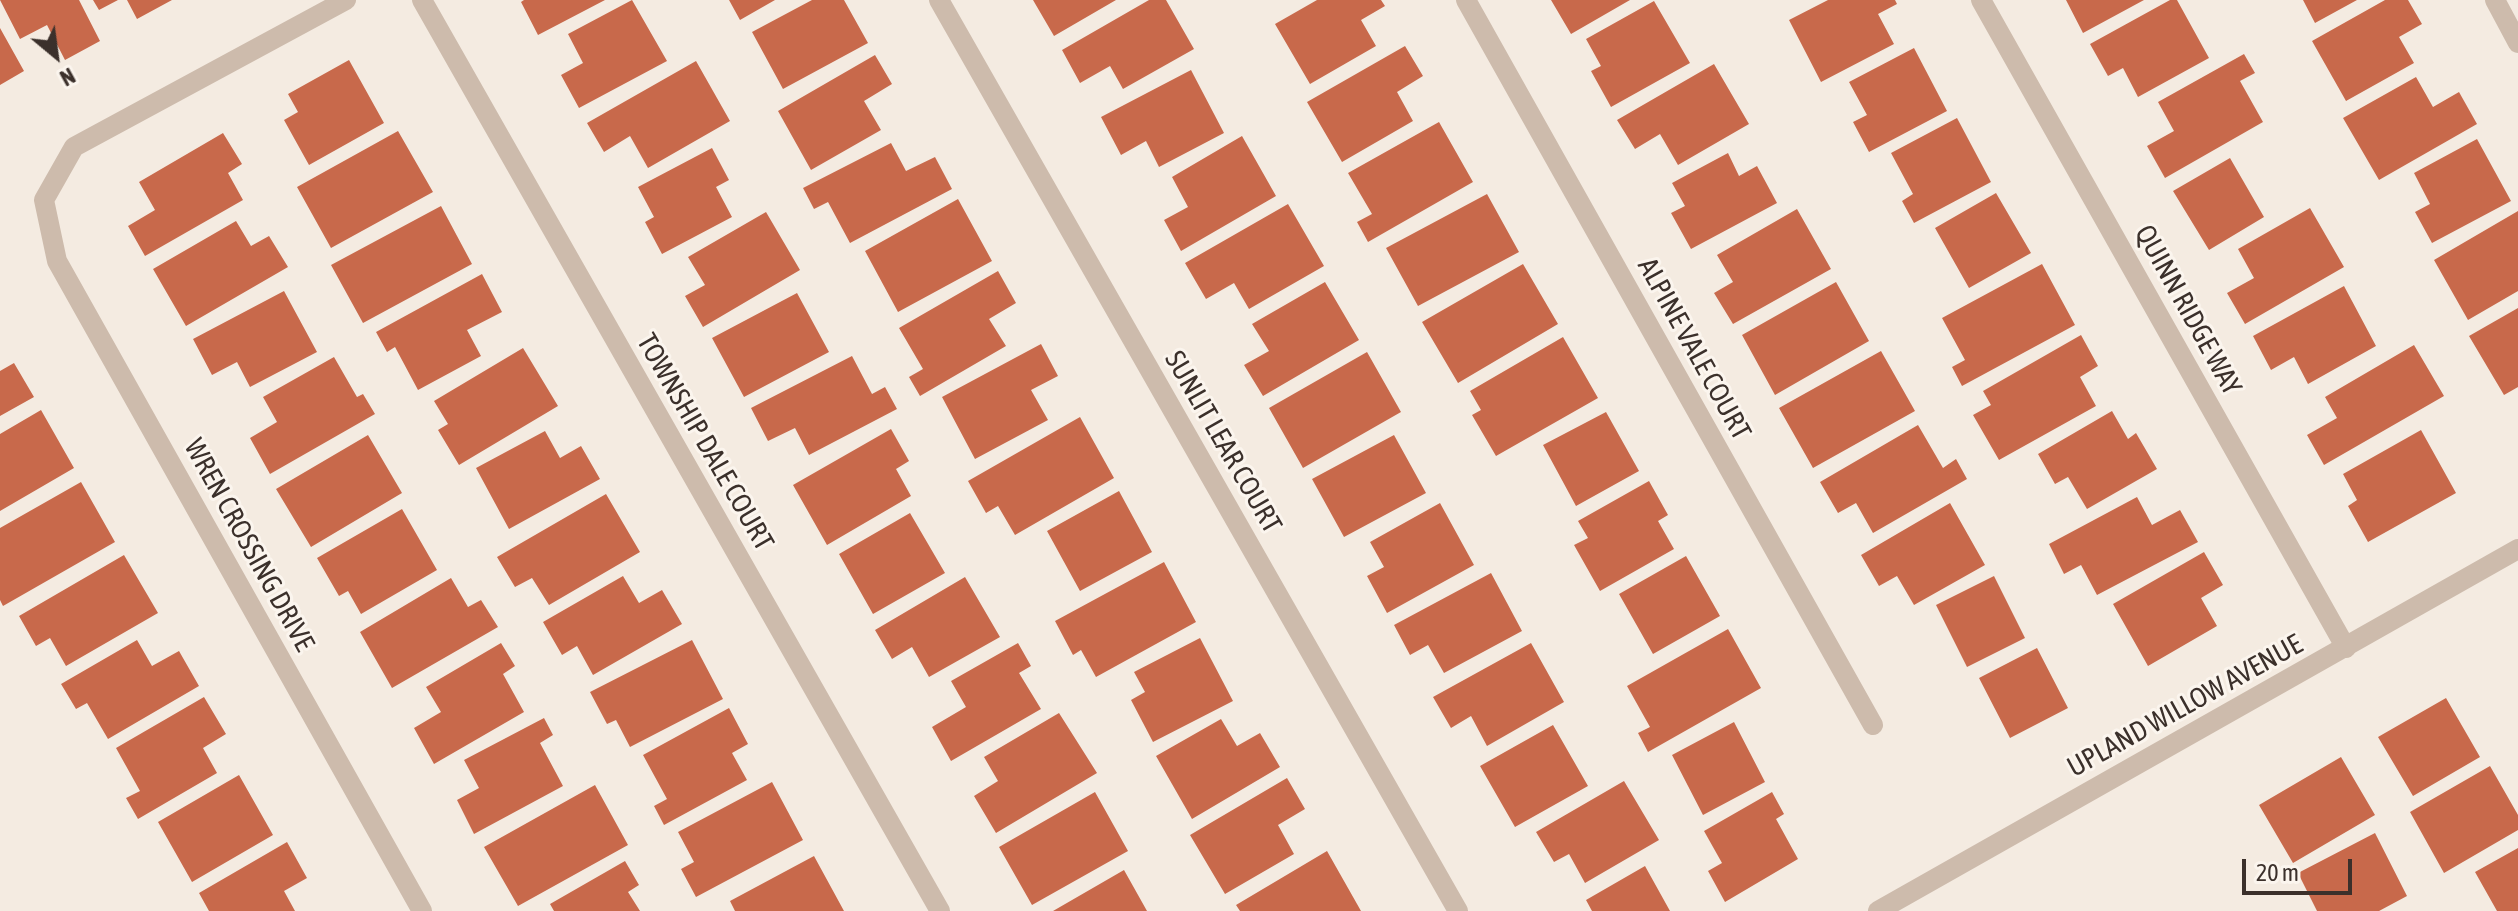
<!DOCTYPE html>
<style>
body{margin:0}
#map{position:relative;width:2518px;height:911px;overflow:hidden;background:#f4ebe1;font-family:"Asap Condensed",sans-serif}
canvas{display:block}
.north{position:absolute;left:16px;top:16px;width:80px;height:80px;-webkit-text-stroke:6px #fbf5ee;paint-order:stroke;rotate:151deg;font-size:22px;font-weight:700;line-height:32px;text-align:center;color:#3b302b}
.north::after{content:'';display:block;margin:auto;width:28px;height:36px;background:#3b302b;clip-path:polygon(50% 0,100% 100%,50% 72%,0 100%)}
.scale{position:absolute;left:2242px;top:859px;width:110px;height:36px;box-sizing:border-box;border:4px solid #3b302b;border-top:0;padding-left:10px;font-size:24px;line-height:28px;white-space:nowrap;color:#3b302b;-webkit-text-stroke:6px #fbf5ee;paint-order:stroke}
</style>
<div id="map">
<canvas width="2518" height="911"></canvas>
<div class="north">N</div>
<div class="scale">20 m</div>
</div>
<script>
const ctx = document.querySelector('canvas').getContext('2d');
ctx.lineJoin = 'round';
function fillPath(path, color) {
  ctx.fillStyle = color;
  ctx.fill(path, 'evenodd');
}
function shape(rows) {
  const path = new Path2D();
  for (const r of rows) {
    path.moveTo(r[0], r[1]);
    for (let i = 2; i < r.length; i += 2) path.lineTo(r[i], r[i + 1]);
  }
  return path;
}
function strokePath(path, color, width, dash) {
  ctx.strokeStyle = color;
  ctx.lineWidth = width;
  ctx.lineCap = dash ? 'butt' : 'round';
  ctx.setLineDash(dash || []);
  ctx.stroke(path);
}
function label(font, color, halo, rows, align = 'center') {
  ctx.font = font + ' "Asap Condensed",sans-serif';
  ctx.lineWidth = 6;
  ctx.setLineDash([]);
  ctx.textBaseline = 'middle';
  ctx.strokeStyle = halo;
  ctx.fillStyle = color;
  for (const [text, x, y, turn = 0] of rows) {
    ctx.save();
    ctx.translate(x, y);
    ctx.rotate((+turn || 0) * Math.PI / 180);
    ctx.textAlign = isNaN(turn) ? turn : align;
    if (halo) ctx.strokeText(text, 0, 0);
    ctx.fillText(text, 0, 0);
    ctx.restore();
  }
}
fillPath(shape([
 [0,0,79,0,100,41,65,60,47,25,20,39],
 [93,0,118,0,99,10],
 [127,0,172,0,137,19],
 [524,0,605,0,538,35,521,2],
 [632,0,667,61,579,108,561,75,583,63,568,34],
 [729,0,775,0,740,20],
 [812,0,844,0,868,43,783,89,752,32],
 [1033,0,1116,0,1054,36],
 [1149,0,1166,0,1194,49,1123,89,1110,66,1080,83,1062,50],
 [1317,0,1381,0,1385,6,1361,20,1376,46,1310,84,1275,24],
 [1551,0,1630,0,1571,34],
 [1828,0,1895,0,1897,4,1878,14,1894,44,1821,82,1789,20],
 [2066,0,2144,0,2083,33],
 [2170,0,2177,0,2209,58,2138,97,2123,68,2108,76,2090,44],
 [2303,0,2357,0,2315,23],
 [2385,0,2408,0,2422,24,2399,37,2414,63,2346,101,2312,41],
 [1654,1,1690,63,1611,107,1591,71,1601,66,1586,39],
 [0,28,24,71,0,85],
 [1405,46,1423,76,1397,92,1413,121,1342,162,1307,102],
 [1914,48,1947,111,1869,152,1853,122,1867,115,1849,82],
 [2244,54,2255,73,2240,81,2263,122,2165,178,2147,146,2174,131,2158,102],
 [875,55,892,84,864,101,881,130,811,170,778,111],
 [349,60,384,123,309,165,284,120,298,112,288,94],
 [696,61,730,121,648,168,630,136,604,152,587,123],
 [1714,64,1749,124,1678,165,1660,134,1635,149,1617,120],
 [1191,70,1224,133,1159,167,1146,141,1121,155,1101,117],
 [2416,77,2433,107,2459,92,2477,124,2379,180,2343,118],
 [1957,118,1991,182,1914,223,1902,201,1913,194,1891,153],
 [1439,122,1473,182,1368,242,1357,222,1372,214,1348,173],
 [398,131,433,192,331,248,297,187],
 [223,133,242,164,228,173,243,200,145,256,128,226,155,210,139,182],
 [1242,136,1276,196,1181,251,1164,220,1188,207,1172,177],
 [2477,139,2511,201,2432,243,2415,212,2430,204,2414,173],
 [891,143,906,171,935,157,952,189,850,243,828,202,814,209,803,188],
 [712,148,729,180,716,187,732,217,662,254,645,222,654,217,638,187],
 [1728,153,1739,176,1757,166,1777,203,1691,249,1671,213,1685,206,1672,183],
 [2230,158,2264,217,2209,250,2173,191],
 [1996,193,2031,253,1969,288,1935,228],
 [1487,194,1519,252,1418,306,1386,248],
 [958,199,992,261,898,312,865,251],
 [1288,204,1324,266,1249,309,1234,283,1206,299,1185,263],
 [441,206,472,264,363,323,331,265],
 [2310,208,2344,267,2245,324,2227,293,2254,278,2238,249],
 [1797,209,1831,269,1733,324,1714,293,1733,282,1717,255],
 [2518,211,2518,291,2468,320,2434,260],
 [766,212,800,270,703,327,685,296,705,285,688,257],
 [236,221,251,246,269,236,288,267,186,326,153,269],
 [1523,264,1558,324,1458,383,1422,322],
 [2042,264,2075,325,1962,386,1952,367,1965,360,1942,318],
 [998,271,1016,303,989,319,1006,346,920,396,909,377,923,369,899,328],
 [482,274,502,312,467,330,481,356,418,390,395,347,387,352,376,332],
 [1325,282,1359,340,1263,396,1244,365,1269,351,1252,324],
 [1836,282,1869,341,1775,395,1742,335],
 [2344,286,2376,346,2308,384,2294,357,2271,370,2253,336],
 [284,291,317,352,250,387,237,362,212,375,193,339],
 [797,293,829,352,744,397,712,338],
 [2518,308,2518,387,2504,395,2469,336],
 [2081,335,2098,366,2080,377,2096,406,1999,460,1973,415,1991,405,1983,391],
 [1563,337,1598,398,1496,456,1472,415,1481,410,1470,391],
 [1041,344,1058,376,1031,390,1048,420,975,459,942,397],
 [2414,345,2444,396,2324,465,2307,435,2337,418,2325,397],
 [523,348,558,406,459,465,438,430,448,424,434,401],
 [1881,351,1915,411,1813,468,1779,408],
 [1367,352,1401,412,1303,468,1269,408],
 [852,356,872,394,885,387,897,409,809,455,795,428,768,441,751,408],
 [334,357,357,397,363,394,375,414,270,474,250,438,277,422,263,397],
 [14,363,34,397,0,416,0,371],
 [41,410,74,468,0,511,0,434],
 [2112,411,2128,439,2136,433,2157,469,2087,509,2068,477,2055,484,2038,454],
 [1606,412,1639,471,1576,506,1543,445],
 [1080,417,1114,478,1015,535,998,506,986,513,968,481],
 [1918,425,1943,468,1956,459,1967,479,1873,533,1856,503,1838,513,1820,482],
 [891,429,909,461,896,469,911,496,827,545,793,485],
 [2421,430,2456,493,2368,542,2348,506,2357,500,2343,474],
 [545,431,560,458,581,446,600,479,509,529,476,468],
 [368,435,402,493,311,547,276,489],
 [1394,435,1426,493,1344,537,1312,479],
 [1649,481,1668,515,1658,521,1674,549,1600,591,1574,545,1588,538,1578,521],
 [81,482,115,542,3,606,0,600,0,528],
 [1119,491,1152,552,1080,591,1047,531],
 [606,494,640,552,549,605,532,578,515,587,497,557],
 [2137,497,2152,525,2180,510,2198,542,2097,595,2081,565,2064,574,2049,544],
 [1440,503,1474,565,1387,613,1367,576,1384,567,1370,542],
 [1950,503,1985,565,1914,605,1897,576,1879,586,1861,555],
 [402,509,437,570,361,614,348,591,339,596,317,558],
 [910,513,945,573,873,614,839,554],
 [2204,552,2223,585,2201,598,2217,626,2148,666,2113,604],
 [124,555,158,613,66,666,50,638,36,646,19,616],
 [1686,556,1720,616,1653,654,1619,594],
 [1164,562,1196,622,1096,677,1081,650,1073,655,1055,621],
 [1491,573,1522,631,1444,673,1428,645,1410,655,1394,625],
 [623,576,639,603,662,590,682,624,593,675,577,646,562,655,543,622],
 [1994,576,2025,638,1967,667,1936,605],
 [965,577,1000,637,929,677,912,647,892,659,875,630],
 [451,578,468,607,481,600,498,627,392,688,360,632],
 [1728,629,1761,688,1648,752,1638,733,1650,727,1627,686],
 [1200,638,1233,701,1153,742,1131,700,1145,692,1134,672],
 [137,640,152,666,179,651,199,686,108,739,87,703,76,709,61,684],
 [692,640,723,699,630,747,616,720,607,724,590,692],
 [501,643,515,666,503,674,524,712,434,764,414,728,441,712,426,687],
 [1018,643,1031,666,1019,673,1041,709,951,761,932,727,966,707,951,681],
 [1531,643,1564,702,1487,746,1471,716,1451,728,1433,697],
 [2037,648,2068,708,2010,738,1979,678],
 [204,697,226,734,203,748,217,773,138,819,126,798,140,791,116,748],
 [2446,698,2480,757,2413,796,2378,737],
 [729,708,748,744,732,753,747,780,664,825,654,806,667,799,643,755],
 [1059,713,1097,773,996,833,974,796,998,781,984,757],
 [544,718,553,735,540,743,563,786,474,834,457,800,479,788,464,760],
 [1221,719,1237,746,1260,733,1280,767,1192,819,1156,756],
 [1734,722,1765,782,1703,815,1672,755],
 [1553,725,1588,786,1515,827,1480,766],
 [2341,757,2375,815,2293,863,2259,805],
 [2490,766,2518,815,2518,830,2444,873,2410,812],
 [239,775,273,835,192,882,158,822],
 [1287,778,1305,809,1278,825,1294,854,1225,894,1190,835],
 [1624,781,1659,840,1585,883,1569,854,1554,862,1536,832],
 [772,782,803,840,696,897,681,869,694,862,678,832],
 [595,785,628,845,518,906,484,847],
 [1095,792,1128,851,1032,905,999,847],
 [1772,792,1784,814,1776,819,1798,859,1725,902,1708,871,1722,863,1704,831],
 [2375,833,2407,896,2379,911,2317,911,2298,873],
 [287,842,307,878,284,891,295,911,209,911,199,893],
 [2518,848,2518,911,2497,911,2475,872],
 [1327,851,1361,911,1240,911,1236,905],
 [814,856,844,911,735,911,730,901],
 [625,861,639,885,628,892,640,911,554,911,550,904],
 [1645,866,1670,911,1592,911,1586,900],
 [1124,870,1147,911,1053,911]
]), '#c8694b');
strokePath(shape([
 [346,0,74,147,44,200,57,261,422,911],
 [422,0,940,911],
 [939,0,1458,911],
 [1466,0,1873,725],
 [1981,0,2346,648],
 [2495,0,2518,43]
]), '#cdbbac', 20);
strokePath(shape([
 [1878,911,2518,549]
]), '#cdbbac', 20);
label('28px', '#3b302b', '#fbf5ee', [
 ["QUINN RIDGE WAY",2188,310,61],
 ["ALPINE VALE COURT",1694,349,61],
 ["TOWNSHIP DALE COURT",705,442,60],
 ["SUNLIT LEAR COURT",1223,442,60],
 ["WREN CROSSING DRIVE",249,545,61],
 ["UPLAND WILLOW AVENUE",2185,706,-29]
]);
</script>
